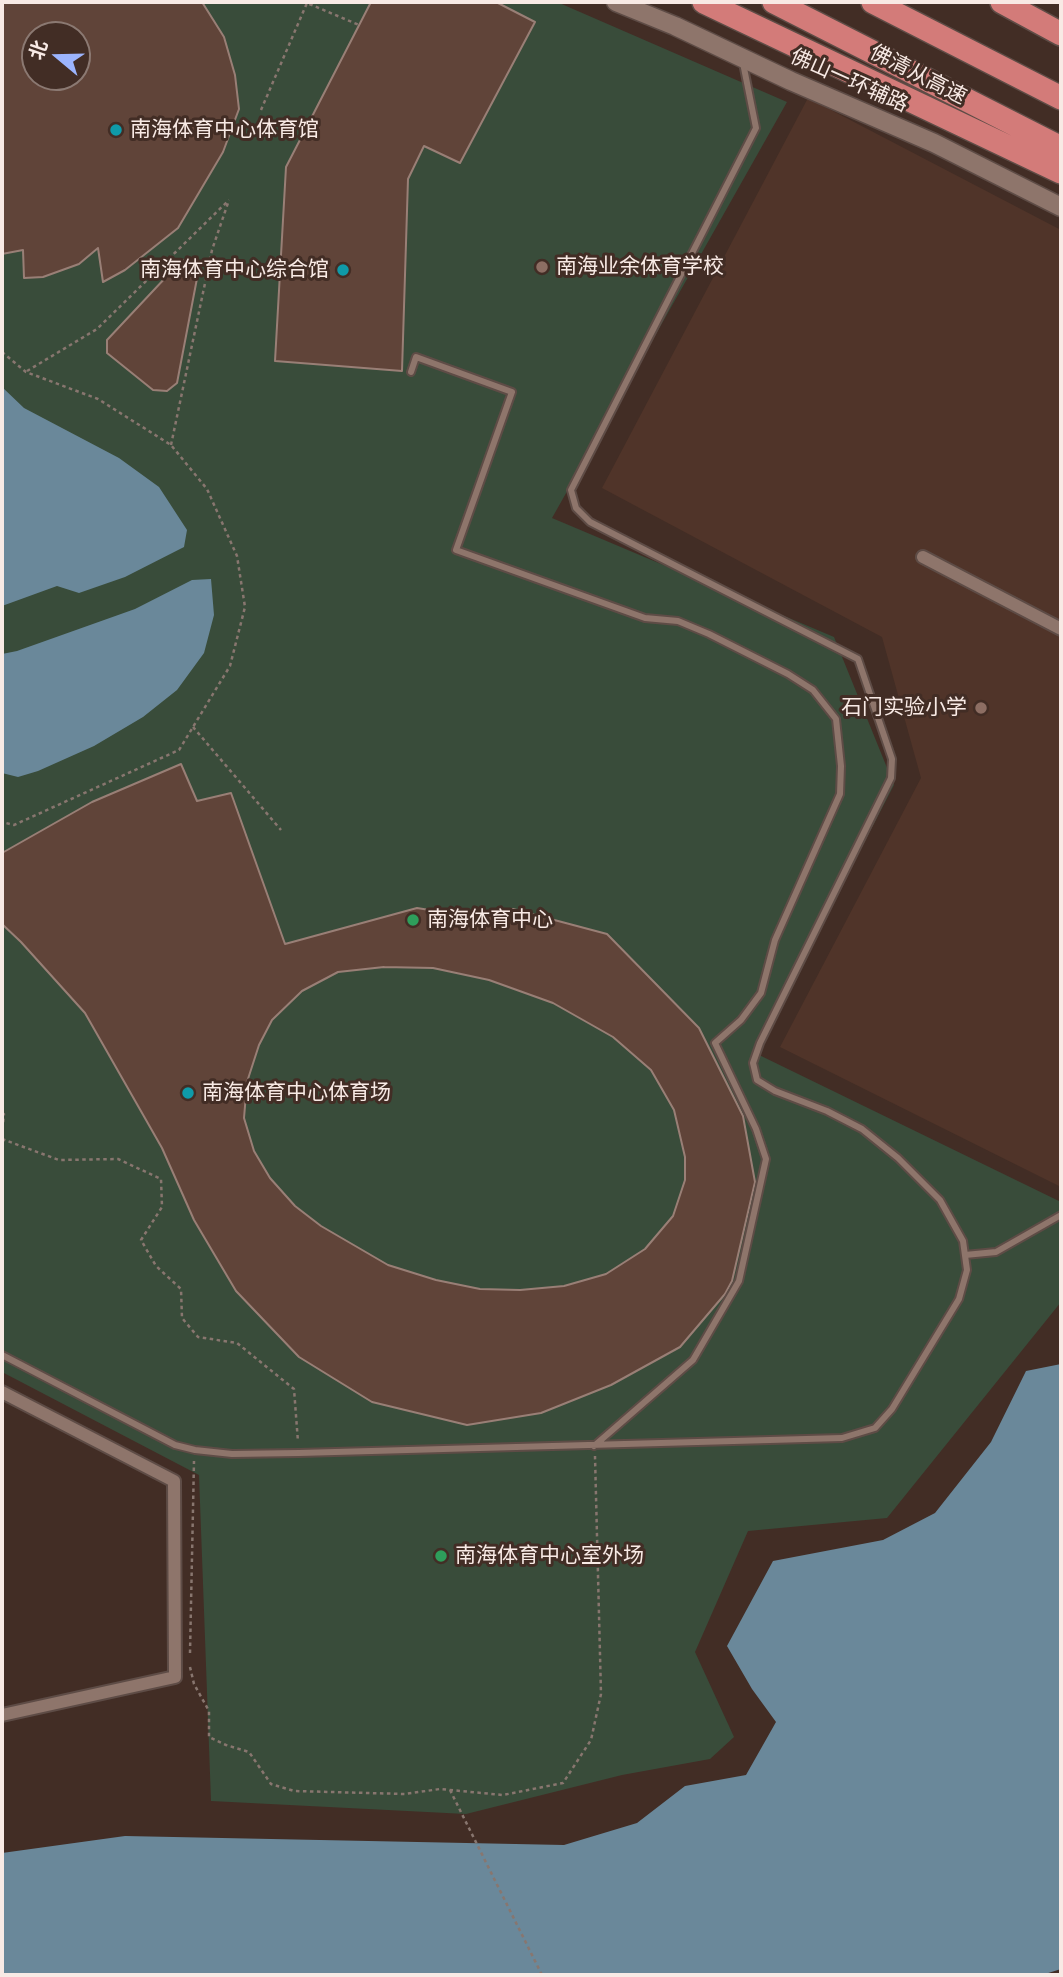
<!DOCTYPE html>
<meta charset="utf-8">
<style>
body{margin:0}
#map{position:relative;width:1063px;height:1977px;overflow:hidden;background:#422d25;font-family:"IBM Plex Sans","Noto Sans SC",sans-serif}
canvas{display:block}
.frame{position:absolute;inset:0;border:4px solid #f8eae5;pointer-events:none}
.north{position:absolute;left:21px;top:21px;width:70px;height:70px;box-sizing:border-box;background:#422d25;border:2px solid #8b7972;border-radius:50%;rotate:289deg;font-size:19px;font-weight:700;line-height:28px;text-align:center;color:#f8eae5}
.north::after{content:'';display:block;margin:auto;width:24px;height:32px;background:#9cb4fd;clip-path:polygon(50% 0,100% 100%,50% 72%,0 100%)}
</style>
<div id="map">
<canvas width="1063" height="1977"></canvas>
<div class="frame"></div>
<div class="north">北</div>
</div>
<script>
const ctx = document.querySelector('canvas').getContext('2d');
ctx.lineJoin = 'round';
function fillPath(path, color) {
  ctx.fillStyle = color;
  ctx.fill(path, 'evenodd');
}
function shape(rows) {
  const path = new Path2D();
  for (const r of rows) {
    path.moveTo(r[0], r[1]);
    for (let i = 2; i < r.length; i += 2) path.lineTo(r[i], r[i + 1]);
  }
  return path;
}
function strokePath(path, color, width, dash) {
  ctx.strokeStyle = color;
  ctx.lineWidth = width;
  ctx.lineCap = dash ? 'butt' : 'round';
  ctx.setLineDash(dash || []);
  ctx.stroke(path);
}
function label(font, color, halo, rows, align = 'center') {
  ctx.font = font + ' "IBM Plex Sans","Noto Sans SC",sans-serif';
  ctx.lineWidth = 6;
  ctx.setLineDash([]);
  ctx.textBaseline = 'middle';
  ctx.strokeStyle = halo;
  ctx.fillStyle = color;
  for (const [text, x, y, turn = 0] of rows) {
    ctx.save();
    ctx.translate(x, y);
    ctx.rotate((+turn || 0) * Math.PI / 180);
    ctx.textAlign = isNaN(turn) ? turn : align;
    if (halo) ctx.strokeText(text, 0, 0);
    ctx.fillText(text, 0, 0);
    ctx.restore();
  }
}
fillPath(shape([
 [808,98,1061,230,1061,1187,780,1047,921,778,882,637,602,488]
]), '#503429');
fillPath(shape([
 [2,2,557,2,787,102,552,518,834,637,894,785,755,1053,1061,1202,1061,1302,887,1518,748,1531,695,1652,734,1737,710,1759,622,1775,466,1814,211,1801,199,1475,2,1372],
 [35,35,77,35,77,77,35,77]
]), '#394c3a');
fillPath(shape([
 [2,387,24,408,119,458,159,487,187,530,184,547,125,577,79,593,57,586,2,606],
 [211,579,214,615,204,653,177,690,143,717,94,746,38,771,18,777,2,773,2,654,17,651,135,609,192,580],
 [1061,1364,1061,1969,1042,1975,2,1975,2,1853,125,1836,564,1845,637,1823,685,1786,746,1775,776,1722,752,1689,727,1646,773,1561,883,1540,935,1513,991,1442,1026,1371]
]), '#6a889a');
const building = shape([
 [2,2,202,2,224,37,235,75,239,109,223,152,178,228,125,270,103,282,98,248,79,264,43,277,24,278,23,250,2,254,2,2],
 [35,35,77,35,77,77,35,77,35,35],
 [371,2,496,2,535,22,460,163,424,146,408,179,402,371,275,361,286,167,371,2],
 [182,260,191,260,199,268,177,383,167,391,153,390,107,353,107,340,182,260],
 [181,764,197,801,231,793,285,944,417,908,473,917,513,909,607,934,699,1028,743,1116,755,1182,732,1281,725,1294,680,1347,611,1385,541,1413,467,1425,372,1402,299,1357,236,1291,194,1220,162,1148,85,1013,21,942,2,924,2,853,92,802,181,764],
 [384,967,433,968,489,980,553,1003,613,1037,651,1070,674,1110,685,1157,685,1180,673,1216,645,1249,606,1274,564,1286,520,1290,480,1289,436,1280,388,1265,321,1226,295,1206,270,1178,254,1151,244,1118,247,1082,259,1045,272,1020,302,991,338,972,384,967]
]);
fillPath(building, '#604439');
strokePath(building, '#997f76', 2);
const lane = shape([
 [411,372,416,357,512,392,456,550,645,618,678,621,709,634,788,674,813,690,836,719,841,766,840,794,775,940,761,993,741,1020,715,1043,756,1129,766,1159,739,1281,693,1360,594,1446],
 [965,1255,996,1252,1061,1215],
 [2,1355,175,1445,195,1450,232,1454,299,1453,842,1438,875,1428,892,1409,959,1299,967,1270,963,1241,940,1200,898,1158,862,1129,827,1111,775,1091,757,1080,753,1063,760,1043,891,778,892,759,858,659,590,522,576,508,571,490,756,128,743,63]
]);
const street = shape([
 [923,557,1061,629],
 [2,1392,174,1481,175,1677,2,1715]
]);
const secondary = shape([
 [616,2,675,26,791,81,934,143,1061,207]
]);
const highway = shape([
 [704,2,1061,172],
 [774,2,1061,148],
 [873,2,1061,98],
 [1002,2,1061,34]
]);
strokePath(lane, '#5e4c46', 10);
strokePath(street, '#5e4c46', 16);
strokePath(secondary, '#5e4c46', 21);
strokePath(highway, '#5e4c46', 26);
strokePath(shape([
 [261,110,307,3,359,25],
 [2,352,26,372,98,399,171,445,207,489,237,556,245,607,230,666,179,750,14,825,2,822],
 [27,371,97,329,229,200],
 [171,445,212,250,228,203],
 [193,727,281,830],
 [2,1113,4,1114,2,1134],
 [2,1139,59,1160,118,1159,161,1179,162,1207,141,1240,156,1266,181,1289,182,1318,198,1337,237,1343,294,1389,298,1442],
 [190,1653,194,1461],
 [190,1667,194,1684,209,1711,209,1737,226,1745,249,1752,271,1784,294,1791,405,1794,440,1789,503,1795,563,1783,591,1740,601,1694,595,1456],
 [450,1790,542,1975]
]), '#88766f', 2.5, [3.5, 3.5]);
strokePath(lane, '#8e756b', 6);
strokePath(street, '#8e756b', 12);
strokePath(secondary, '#8e756b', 18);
strokePath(highway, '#d37b79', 23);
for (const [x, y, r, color] of [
 [116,130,7,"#0f9aa8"],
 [542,267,7,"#8d6e63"],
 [343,270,7,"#0f9aa8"],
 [981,708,7,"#8d6e63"],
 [413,920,7,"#2e9e5b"],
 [188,1093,7,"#0f9aa8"],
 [441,1556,7,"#2e9e5b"]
]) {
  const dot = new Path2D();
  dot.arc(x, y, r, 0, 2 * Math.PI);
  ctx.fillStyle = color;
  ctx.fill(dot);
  strokePath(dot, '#422d25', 2.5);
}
label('21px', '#f8eae5', '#422d25', [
 ["佛清从高速",918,75,27],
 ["佛山一环辅路",849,81,24]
]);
label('21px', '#f8eae5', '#422d25', [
 ["南海体育中心体育馆",130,130],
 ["南海业余体育学校",556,267],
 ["南海体育中心综合馆",329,270,"right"],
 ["石门实验小学",967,708,"right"],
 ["南海体育中心",427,920],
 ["南海体育中心体育场",202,1093],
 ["南海体育中心室外场",455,1556]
], 'left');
</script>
